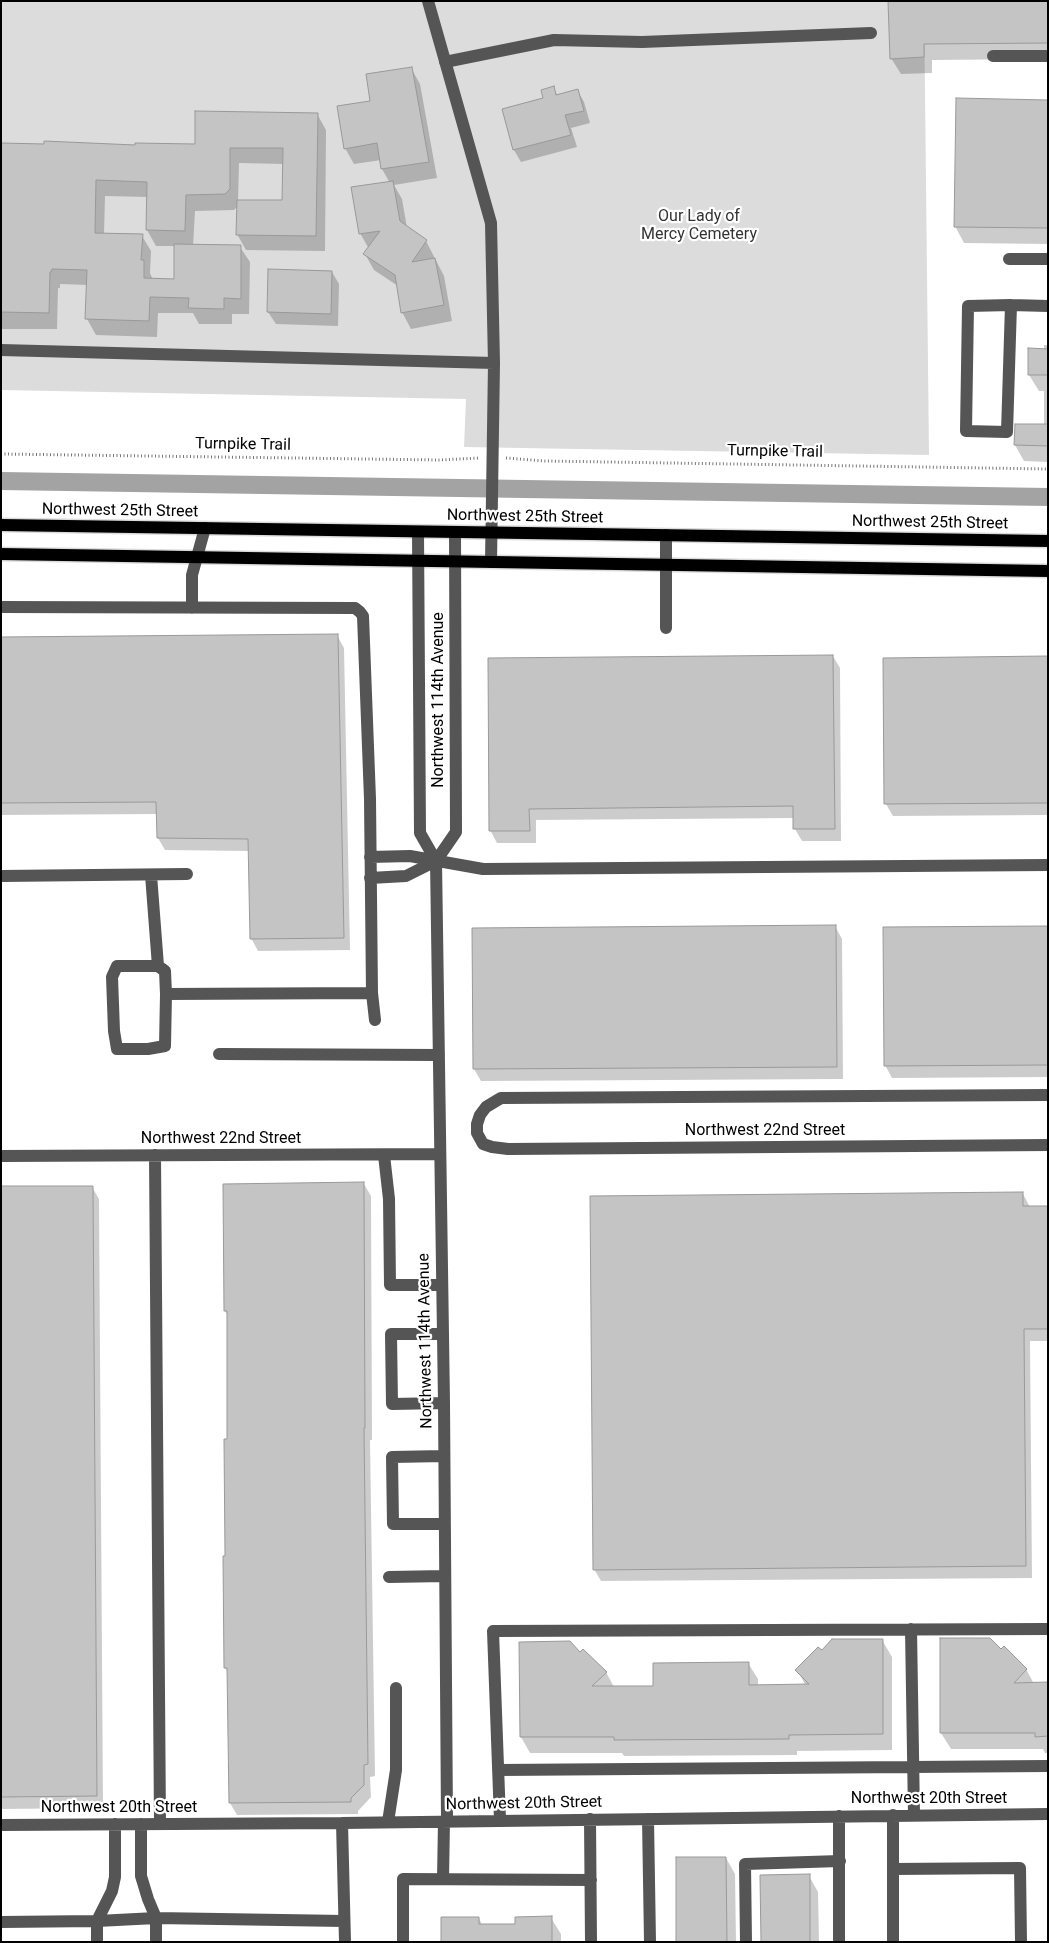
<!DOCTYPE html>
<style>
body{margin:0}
#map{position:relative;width:1049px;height:1943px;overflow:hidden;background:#fff;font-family:Roboto,sans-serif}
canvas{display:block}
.frame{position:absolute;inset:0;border:2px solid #000;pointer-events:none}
</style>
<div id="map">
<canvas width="1049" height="1943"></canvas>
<div class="frame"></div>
</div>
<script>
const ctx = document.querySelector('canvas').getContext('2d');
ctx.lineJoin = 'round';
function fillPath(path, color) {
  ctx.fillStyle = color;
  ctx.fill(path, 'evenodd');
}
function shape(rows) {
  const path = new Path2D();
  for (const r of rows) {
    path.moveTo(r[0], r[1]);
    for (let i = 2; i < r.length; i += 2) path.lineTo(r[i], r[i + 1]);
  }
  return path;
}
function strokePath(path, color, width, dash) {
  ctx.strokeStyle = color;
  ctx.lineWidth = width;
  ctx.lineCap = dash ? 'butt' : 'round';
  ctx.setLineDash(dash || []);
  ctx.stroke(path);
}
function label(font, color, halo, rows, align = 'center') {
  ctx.font = font + ' Roboto,sans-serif';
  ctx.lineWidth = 4.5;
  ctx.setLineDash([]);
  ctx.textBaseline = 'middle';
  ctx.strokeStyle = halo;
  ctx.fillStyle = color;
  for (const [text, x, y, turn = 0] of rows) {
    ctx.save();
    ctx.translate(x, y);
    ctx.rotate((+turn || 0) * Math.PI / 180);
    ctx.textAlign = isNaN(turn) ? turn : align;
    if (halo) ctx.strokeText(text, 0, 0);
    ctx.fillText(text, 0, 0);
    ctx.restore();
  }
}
fillPath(shape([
 [1,1,924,1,929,455,464,447,466,399,1,390]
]), '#dcdcdc');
fillPath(shape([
 [889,1,1048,1,1048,59,932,60,932,73,901,74,891,58],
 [411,68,420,84,437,178,394,185,402,199,407,228,426,241,444,276,452,321,411,329,402,312,398,286,374,270,365,254,369,249,360,233,390,183,382,169,381,160,354,164,345,148,372,102],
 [553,88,558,96,577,90,584,102,590,123,571,128,577,147,521,162,514,150,503,110,544,99],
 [1048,101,1048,244,964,243,955,226],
 [317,114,326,130,325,251,246,250,237,234,238,206,234,210,195,211,193,246,240,247,250,262,249,314,232,314,232,324,199,324,193,313,158,313,157,337,96,335,87,319,88,285,60,284,60,288,58,288,57,329,1,329,1,144,197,146],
 [239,163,284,164,283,201,238,201],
 [105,196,148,197,147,230,156,246,176,246,175,280,153,280,150,273,151,251,142,236,104,234],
 [332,272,339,284,338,326,276,324,268,312],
 [1044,345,1048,345,1048,462,1024,461,1015,445,1044,425,1044,391,1039,391,1029,375,1044,350],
 [337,635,344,648,350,950,258,951,251,938,249,851,165,850,158,838,157,814,1,815,1,638],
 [833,656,840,668,841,841,802,841,795,829,795,818,536,820,536,843,497,843,490,830,489,659],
 [1048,658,1048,815,893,816,886,804],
 [835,926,842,939,843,1079,481,1081,474,1069,474,929],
 [1048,928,1048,1077,892,1078,885,1065],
 [364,1184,371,1196,372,1440,370,1440,375,1776,370,1777,371,1797,358,1811,358,1814,237,1815,230,1803,228,1672,225,1668,228,1440,228,1316,225,1311],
 [92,1187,99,1199,103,1808,1,1809,1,1188],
 [1023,1194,1030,1207,1048,1207,1048,1341,1030,1341,1032,1578,601,1581,594,1569],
 [882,1640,892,1657,892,1750,797,1751,797,1755,624,1756,622,1753,530,1753,521,1737,520,1643,580,1654,606,1672,614,1687,654,1687,748,1663,758,1679,758,1686,806,1686,797,1670,822,1652],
 [1001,1651,1026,1669,1034,1684,1048,1684,1048,1753,1045,1753,1043,1749,951,1749,941,1733],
 [726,1858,735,1874,736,1942,678,1942],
 [809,1876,818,1892,819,1942,762,1942],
 [479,1918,482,1925,516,1925,551,1918,561,1934,561,1942,443,1942]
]), '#0003');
strokePath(shape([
 [1,481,1048,497]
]), '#a3a3a3', 18);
const building = shape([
 [888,1,1048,1,1048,43,924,44,924,57,890,59,888,1],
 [412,67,429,162,381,169,377,143,344,149,337,106,370,101,366,74,412,67],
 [554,86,556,95,578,89,584,111,565,115,571,135,513,150,502,109,543,98,541,90,554,86],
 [956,98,1048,100,1048,228,954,227,956,98],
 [195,111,318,113,316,236,236,235,237,200,282,200,283,148,230,148,230,189,225,194,186,195,185,231,146,230,147,182,96,180,95,233,143,234,141,260,144,260,144,278,174,279,174,244,241,245,241,299,224,298,224,309,188,308,189,298,150,297,149,321,85,319,87,270,52,269,51,272,50,272,49,313,1,312,1,143,44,144,44,141,135,145,135,143,195,144,195,111],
 [393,181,400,221,427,240,412,262,435,258,444,305,401,313,395,275,363,254,380,231,359,234,351,187,393,181],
 [268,269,332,271,331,314,267,312,268,269],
 [1028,348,1048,349,1048,375,1028,375,1028,348],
 [1015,424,1048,424,1048,446,1014,445,1015,424],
 [338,634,344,938,250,939,248,839,157,838,156,802,1,803,1,637,338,634],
 [833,655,835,829,793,829,793,806,529,809,530,831,489,831,488,658,833,655],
 [1048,656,1048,803,884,804,883,658,1048,656],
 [836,925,837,1067,473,1069,472,928,836,925],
 [1048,926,1048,1065,884,1066,883,927,1048,926],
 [364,1182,365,1428,364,1428,368,1764,364,1765,364,1785,351,1798,351,1802,229,1803,227,1668,224,1668,223,1556,225,1556,224,1439,227,1439,227,1311,224,1311,223,1184,364,1182],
 [1,1186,93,1186,97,1796,1,1797,1,1186],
 [1023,1192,1023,1206,1048,1206,1048,1329,1024,1329,1026,1566,593,1570,590,1196,1023,1192],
 [940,1638,990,1638,1001,1649,1004,1646,1027,1669,1014,1683,1048,1682,1048,1736,1035,1737,1035,1733,940,1733,940,1638],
 [832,1639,883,1639,883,1734,789,1735,789,1739,614,1740,614,1737,520,1737,519,1642,570,1641,580,1652,583,1649,607,1672,592,1686,653,1686,653,1663,749,1662,749,1685,809,1684,795,1670,818,1647,822,1650,832,1639],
 [676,1857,726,1857,727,1942,676,1942,676,1857],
 [810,1874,810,1942,761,1942,760,1875,810,1874],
 [552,1916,552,1942,441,1942,441,1917,479,1917,479,1924,515,1924,515,1917,552,1916]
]);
fillPath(building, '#c4c4c4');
strokePath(building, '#999', 1);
const major = shape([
 [1,525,1048,541],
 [1,554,1048,571]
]);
strokePath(major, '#dbdbdb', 15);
strokePath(shape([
 [1,454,439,460,480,458],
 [506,458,545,461,1048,469]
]), '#777', 3, [1, 2.5]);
strokePath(shape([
 [428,1,491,223,494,363,491,562],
 [993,56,1048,56],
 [445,62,554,40,642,42,871,33],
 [1009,259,1048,259],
 [1011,305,1007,432,966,431,968,306,1011,305,1048,306],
 [1,350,494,363],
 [418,532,420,833,436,861,444,1403,447,1821],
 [1,607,355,608,360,612,363,616,370,799,372,993,375,1020],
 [192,608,192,575,205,528],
 [666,628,666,535],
 [370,857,410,856,483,869,1048,865],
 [151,875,158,966,117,966,112,977,114,1031,117,1049,148,1049,165,1046,166,994,372,993],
 [1,876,187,874],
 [370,878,406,876,436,861,456,832,455,532],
 [158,966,165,971,166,994],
 [219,1054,439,1055],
 [1048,1095,501,1098,486,1107,480,1115,477,1124,477,1133,483,1144,492,1147,508,1149,1048,1145],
 [155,1155,160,1824],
 [384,1155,389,1199,390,1285,441,1285],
 [1,1156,440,1154],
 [443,1334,391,1334,392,1404,444,1403],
 [444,1456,392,1457,393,1524,444,1524],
 [389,1577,445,1576],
 [911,1629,914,1815],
 [498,1770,1048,1766],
 [839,1816,839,1942],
 [590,1819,591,1942],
 [648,1819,650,1942],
 [500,1820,493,1631,1048,1629],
 [388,1822,396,1770,396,1688],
 [342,1823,345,1942],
 [141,1824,141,1876,148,1899,156,1918,156,1942],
 [1,1825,342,1823,1048,1814],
 [893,1869,1020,1868,1021,1942],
 [443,1879,444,1821],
 [1,1922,97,1921,156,1918,344,1921],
 [97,1942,97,1921,112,1891,115,1877,115,1824],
 [403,1942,403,1879,591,1880],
 [746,1942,745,1864,840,1861],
 [893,1942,893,1815]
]), '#555', 12);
strokePath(major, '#000', 12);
label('16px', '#333', '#fff', [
 ["Our Lady of",699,217],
 ["Mercy Cemetery",699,235]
]);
label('16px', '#000', '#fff', [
 ["Turnpike Trail",243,445,1],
 ["Turnpike Trail",775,452,1],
 ["Northwest 25th Street",120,511,1],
 ["Northwest 25th Street",525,517,1],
 ["Northwest 25th Street",930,523,1],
 ["Northwest 114th Avenue",439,700,-90],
 ["Northwest 22nd Street",765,1131],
 ["Northwest 22nd Street",221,1139],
 ["Northwest 114th Avenue",426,1341,-91],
 ["Northwest 20th Street",929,1799],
 ["Northwest 20th Street",524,1804,-1],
 ["Northwest 20th Street",119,1808]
]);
</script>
